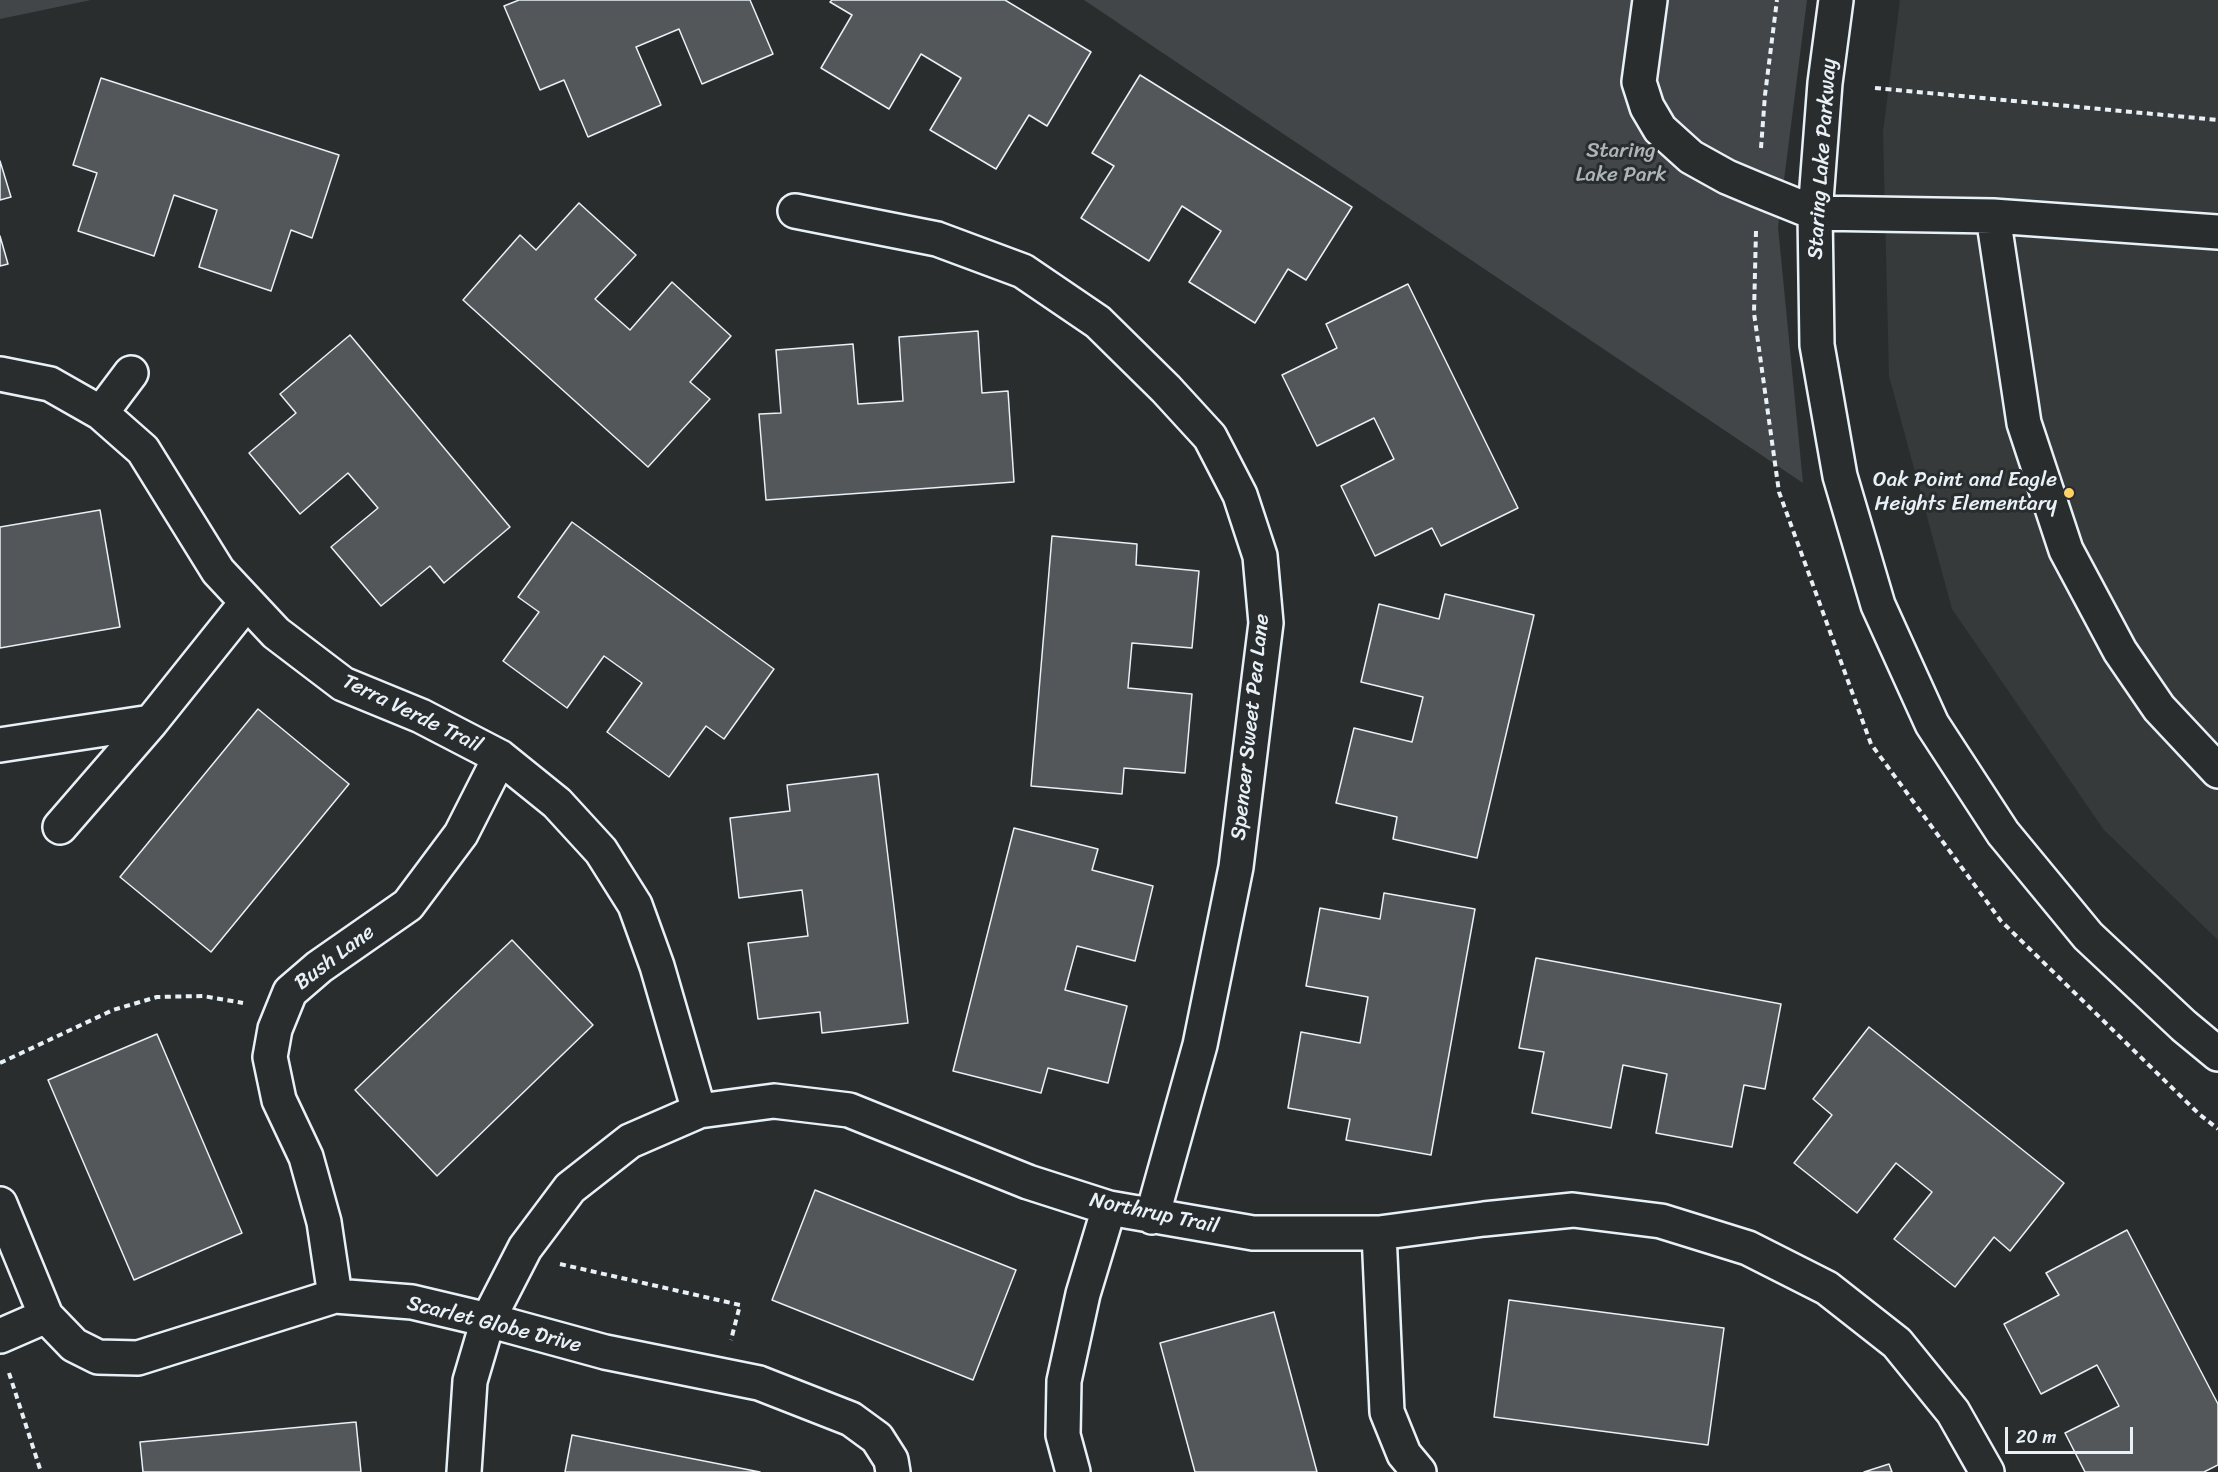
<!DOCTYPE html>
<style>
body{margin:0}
#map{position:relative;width:2218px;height:1472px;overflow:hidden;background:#2a2d2e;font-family:Sriracha,sans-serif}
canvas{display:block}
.scale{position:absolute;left:2005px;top:1427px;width:128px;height:27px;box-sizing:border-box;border:3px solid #e8f1f8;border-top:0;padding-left:8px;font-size:18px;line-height:21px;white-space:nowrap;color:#e8f1f8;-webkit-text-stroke:4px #2a2d2e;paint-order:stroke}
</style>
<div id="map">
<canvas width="2218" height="1472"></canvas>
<div class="scale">20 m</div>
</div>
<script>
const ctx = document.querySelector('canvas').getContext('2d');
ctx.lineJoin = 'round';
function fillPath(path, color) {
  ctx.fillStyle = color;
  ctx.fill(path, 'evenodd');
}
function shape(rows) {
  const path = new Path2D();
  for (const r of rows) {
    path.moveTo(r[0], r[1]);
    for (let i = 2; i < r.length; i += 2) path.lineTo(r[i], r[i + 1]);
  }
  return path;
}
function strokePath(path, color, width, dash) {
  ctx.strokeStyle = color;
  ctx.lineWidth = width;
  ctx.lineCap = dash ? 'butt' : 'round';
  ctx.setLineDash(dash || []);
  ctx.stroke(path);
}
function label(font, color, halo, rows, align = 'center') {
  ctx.font = font + ' Sriracha,sans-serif';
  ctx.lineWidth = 6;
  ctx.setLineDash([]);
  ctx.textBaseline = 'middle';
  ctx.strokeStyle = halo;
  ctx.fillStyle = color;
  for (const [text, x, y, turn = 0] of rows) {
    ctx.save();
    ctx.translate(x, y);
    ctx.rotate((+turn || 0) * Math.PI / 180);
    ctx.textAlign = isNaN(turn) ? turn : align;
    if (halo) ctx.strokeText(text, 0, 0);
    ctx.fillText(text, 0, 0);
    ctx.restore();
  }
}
fillPath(shape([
 [1900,0,2218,0,2218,940,2104,830,1952,609,1889,376,1883,132]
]), '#363a3b');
fillPath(shape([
 [0,0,91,0,0,19],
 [1084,0,1807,0,1778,227,1803,483]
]), '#424648');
const building = shape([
 [519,0,750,0,773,54,702,84,679,29,636,47,661,105,588,137,564,80,540,90,504,6,519,0],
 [832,0,1005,0,1091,52,1047,126,1029,115,996,169,930,130,961,78,921,54,889,109,821,68,852,15,830,2,832,0],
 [1140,75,1352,207,1306,280,1288,269,1255,323,1189,282,1221,231,1182,206,1149,261,1081,218,1114,166,1092,153,1140,75],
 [101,78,339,155,312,238,291,230,271,291,199,267,217,210,174,195,154,256,78,231,97,173,73,165,101,78],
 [0,161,11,197,0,200,0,161],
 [579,203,636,255,595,299,630,330,672,282,731,336,690,382,710,399,648,467,463,300,520,235,536,250,579,203],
 [0,236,8,264,0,266,0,236],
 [1408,284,1518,508,1441,546,1432,528,1375,556,1341,486,1394,459,1374,418,1317,446,1282,375,1337,348,1326,324,1408,284],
 [978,331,982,393,1008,391,1014,482,766,500,759,414,781,413,776,350,853,344,858,404,903,401,899,337,978,331],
 [350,335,510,527,444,583,430,566,381,606,331,547,378,508,348,473,300,514,249,453,296,413,280,394,350,335],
 [100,510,120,627,0,648,0,527,100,510],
 [572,522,774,669,724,739,706,726,669,777,607,732,642,683,604,656,567,708,503,661,539,612,518,597,572,522],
 [1052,536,1137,544,1136,565,1199,571,1192,648,1132,643,1128,688,1192,694,1185,773,1124,768,1122,794,1031,786,1052,536],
 [1445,594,1534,615,1477,858,1393,839,1397,817,1336,803,1354,728,1412,742,1423,697,1361,682,1379,604,1439,619,1445,594],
 [258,709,349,784,211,952,120,877,258,709],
 [878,774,908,1023,822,1033,820,1012,758,1019,748,943,808,936,802,890,739,898,730,818,790,811,787,785,878,774],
 [1014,828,1098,849,1092,870,1153,886,1135,961,1077,946,1065,990,1127,1006,1108,1083,1048,1068,1041,1093,953,1071,1014,828],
 [1384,893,1475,909,1431,1155,1346,1140,1350,1119,1288,1108,1301,1032,1360,1043,1368,997,1306,986,1320,908,1380,919,1384,893],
 [512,940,593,1025,437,1176,355,1090,512,940],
 [1536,958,1781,1004,1765,1089,1744,1085,1732,1147,1656,1133,1667,1074,1623,1065,1611,1128,1532,1113,1544,1052,1519,1048,1536,958],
 [1869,1027,2064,1183,2010,1251,1994,1237,1955,1287,1894,1239,1932,1192,1896,1163,1857,1213,1794,1163,1832,1115,1813,1099,1869,1027],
 [157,1034,242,1233,134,1280,48,1080,157,1034],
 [815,1190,1016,1270,973,1380,772,1300,815,1190],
 [2127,1230,2218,1404,2218,1465,2204,1472,2085,1472,2065,1433,2119,1406,2097,1365,2041,1394,2004,1324,2059,1295,2046,1273,2127,1230],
 [1509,1300,1724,1328,1708,1445,1494,1417,1509,1300],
 [1274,1312,1317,1472,1195,1472,1160,1343,1274,1312],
 [356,1422,361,1472,143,1472,140,1442,356,1422],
 [572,1435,760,1472,565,1472,572,1435],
 [1889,1464,1892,1472,1864,1472,1889,1464]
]);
fillPath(building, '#535759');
strokePath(building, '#e8f1f8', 1.5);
const minor = shape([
 [1650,0,1639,82,1647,107,1660,129,1691,157,1727,177,1758,190,1815,213,1993,216,2218,232],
 [1836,0,1825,83,1815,213,1817,345,1840,476,1878,605,1932,724,2003,833,2088,936,2184,1026,2218,1054],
 [795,211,937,239,1023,271,1098,322,1166,389,1210,437,1240,495,1260,556,1266,623,1258,687,1236,867,1200,1045,1152,1217],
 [1993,216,2024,423,2066,550,2120,651,2159,708,2218,771],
 [0,374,50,384,101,413,143,450,218,571,276,633,343,684,421,716,500,757,557,803,601,851,635,905,657,966,699,1111],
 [101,413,131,373],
 [0,745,151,722],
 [60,827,151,722,247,602],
 [0,1204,46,1316,74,1345,98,1357,138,1358,335,1296,412,1302,488,1320,605,1352,759,1383,851,1419,877,1438,891,1460,893,1472],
 [1379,1233,1387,1412,1404,1454,1419,1472],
 [335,1296,324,1222,306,1157,279,1100,270,1057,275,1029,290,992,319,967,408,905,461,834,500,757],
 [0,1336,46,1316],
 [464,1472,470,1381,488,1320,525,1248,570,1188,630,1141,699,1111,774,1101,849,1110,1028,1182,1109,1208,1253,1233,1379,1233,1484,1219,1573,1210,1661,1221,1748,1248,1827,1288,1897,1343,1953,1412,1987,1472],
 [1073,1472,1063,1435,1064,1381,1083,1294,1109,1208]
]);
strokePath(minor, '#e8f1f8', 38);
strokePath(shape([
 [1875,88,2218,120],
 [1761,148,1765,95,1777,0],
 [1756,231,1754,313,1779,492,1871,744,2001,921,2199,1114,2218,1129],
 [0,1063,113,1010,157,997,203,996,243,1003],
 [560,1264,740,1305,731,1340],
 [9,1373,41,1472]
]), '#e8f1f8', 4, [6, 4.5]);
strokePath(minor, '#2a2d2e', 33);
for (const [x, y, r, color] of [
 [2069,493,6,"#ffd166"]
]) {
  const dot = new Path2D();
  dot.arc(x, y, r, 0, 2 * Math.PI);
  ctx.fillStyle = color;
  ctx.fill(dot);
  strokePath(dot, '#2a2d2e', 2);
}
label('21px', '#aeb5ba', '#2a2d2e', [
 ["Staring",1621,152],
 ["Lake Park",1621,176]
]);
label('21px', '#e8f1f8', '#2a2d2e', [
 ["Staring Lake Parkway",1823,159,-86],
 ["Terra Verde Trail",412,714,26],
 ["Spencer Sweet Pea Lane",1251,727,-84],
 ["Bush Lane",335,958,-37],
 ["Northrup Trail",1154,1214,12],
 ["Scarlet Globe Drive",494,1325,14]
]);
label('21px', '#e8f1f8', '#2a2d2e', [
 ["Oak Point and Eagle",2057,481],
 ["Heights Elementary",2057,505]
], 'right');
</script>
